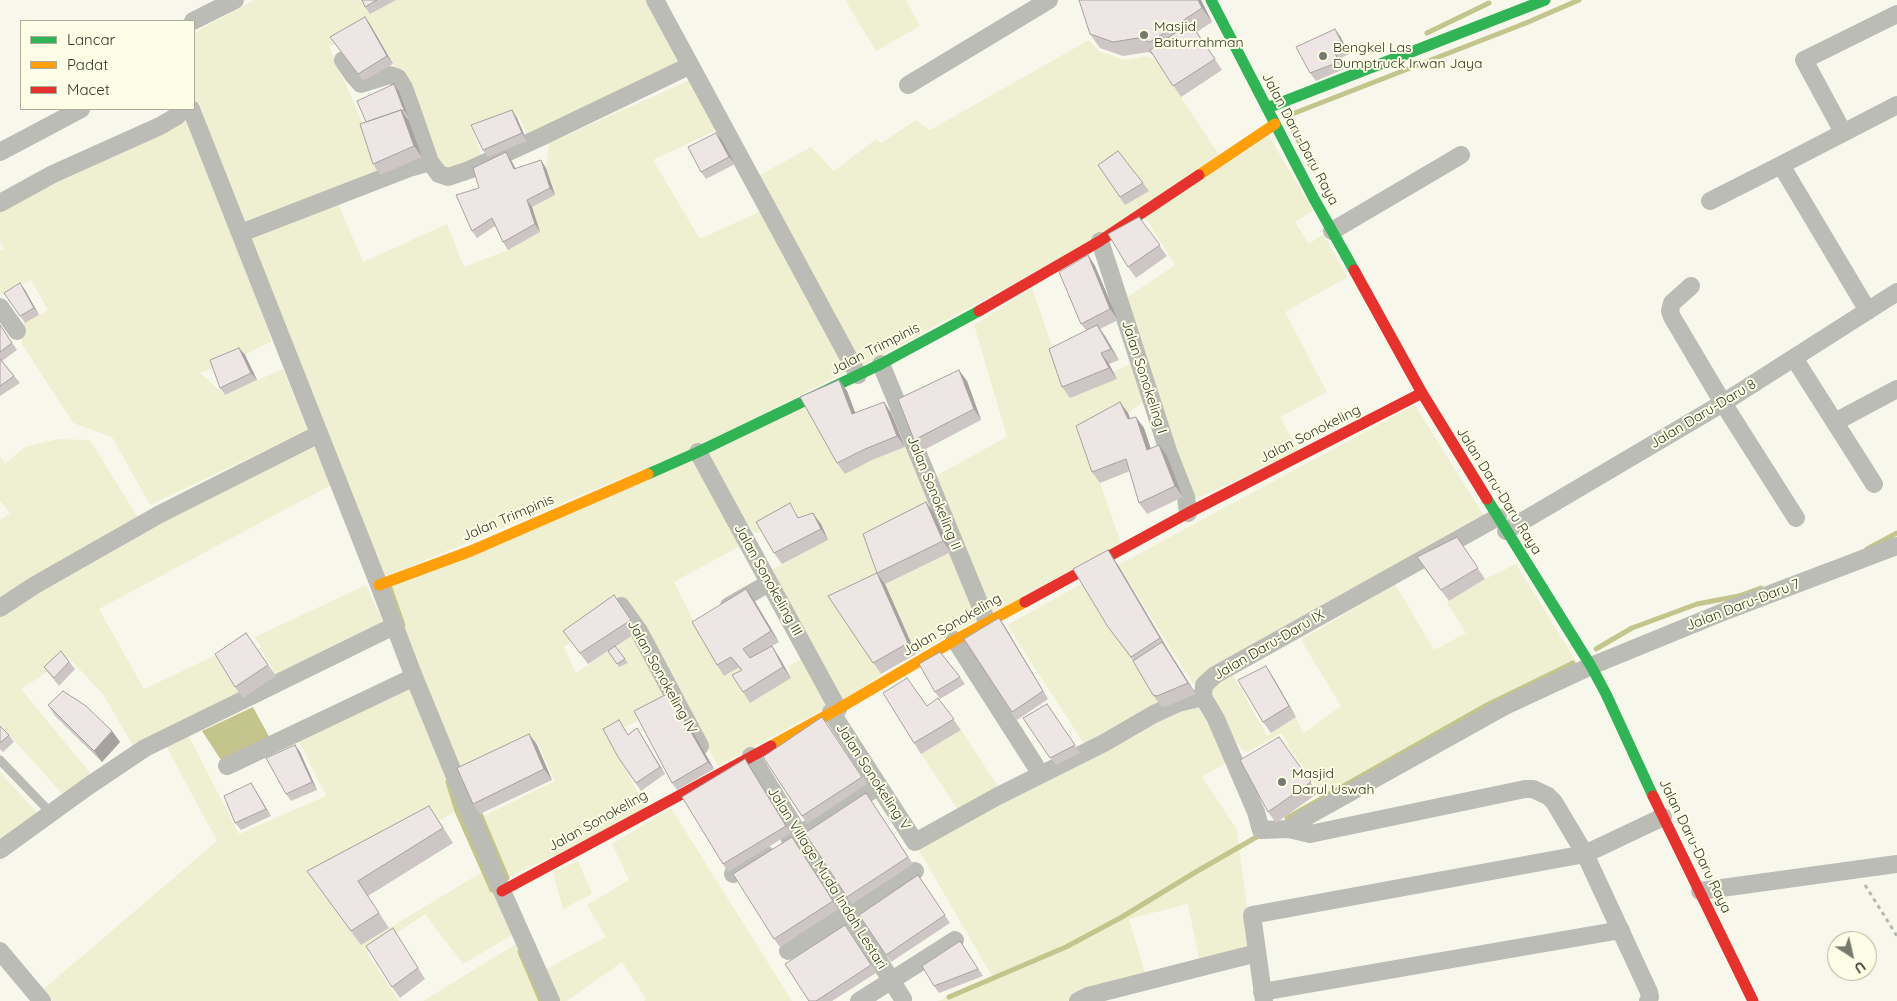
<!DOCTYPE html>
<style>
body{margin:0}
#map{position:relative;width:1897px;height:1001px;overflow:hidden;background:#f7f8eb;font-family:Quicksand,sans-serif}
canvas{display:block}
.legend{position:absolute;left:20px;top:20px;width:175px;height:90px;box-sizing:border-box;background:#fcfee5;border:1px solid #acae9b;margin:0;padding:6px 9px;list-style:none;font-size:15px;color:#34352b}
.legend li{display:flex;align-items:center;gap:10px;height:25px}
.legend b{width:25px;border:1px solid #acae9b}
.north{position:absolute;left:1827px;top:931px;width:50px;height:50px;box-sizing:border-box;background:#fcfee5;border:1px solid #acae9b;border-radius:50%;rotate:145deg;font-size:14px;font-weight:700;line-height:20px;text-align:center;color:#34352b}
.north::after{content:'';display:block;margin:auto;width:18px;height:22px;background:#78796e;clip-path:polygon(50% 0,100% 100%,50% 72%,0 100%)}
</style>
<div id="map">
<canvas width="1897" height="1001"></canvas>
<ul class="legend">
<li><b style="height:6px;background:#30b455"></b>Lancar</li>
<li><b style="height:6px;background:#ff9f0a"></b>Padat</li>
<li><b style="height:6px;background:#e5322d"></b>Macet</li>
</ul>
<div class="north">U</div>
</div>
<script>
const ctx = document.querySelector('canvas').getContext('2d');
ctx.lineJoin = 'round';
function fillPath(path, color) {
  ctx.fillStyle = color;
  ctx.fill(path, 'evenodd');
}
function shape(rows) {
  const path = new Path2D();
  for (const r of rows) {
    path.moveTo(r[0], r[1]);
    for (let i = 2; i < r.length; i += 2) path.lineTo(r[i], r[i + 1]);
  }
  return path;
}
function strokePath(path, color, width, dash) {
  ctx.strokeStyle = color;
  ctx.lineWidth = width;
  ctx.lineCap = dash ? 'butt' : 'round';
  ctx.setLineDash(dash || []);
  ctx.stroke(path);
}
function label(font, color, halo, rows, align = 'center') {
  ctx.font = font + ' Quicksand,sans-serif';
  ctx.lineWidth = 4;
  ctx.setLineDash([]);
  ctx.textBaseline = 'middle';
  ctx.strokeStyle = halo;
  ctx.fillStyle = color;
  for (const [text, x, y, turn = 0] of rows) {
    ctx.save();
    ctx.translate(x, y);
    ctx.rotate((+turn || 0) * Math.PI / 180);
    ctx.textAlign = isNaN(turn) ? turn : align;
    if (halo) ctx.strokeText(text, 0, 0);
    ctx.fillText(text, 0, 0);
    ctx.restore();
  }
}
fillPath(shape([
 [254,0,646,0,681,63,529,138,518,115,474,133,482,159,440,170,409,88,393,64,371,24,329,47,368,135,380,175,244,228,194,97,194,33],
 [845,0,906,0,920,26,876,51],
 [1089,40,1100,52,1125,60,1148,56,1157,61,1219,155,1099,237,862,366,760,175,811,147,834,171,876,139,881,143,916,120,930,130],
 [690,80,716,130,653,160,700,239,761,211,850,370,694,448,385,577,248,237,337,201,363,262,447,224,464,267,508,250,540,232,532,207,555,195,546,168,549,143],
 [188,117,272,341,245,355,200,373,225,395,283,369,308,430,150,505,112,437,73,423,22,344,21,325,48,310,31,280,3,296,0,293,0,251,4,249,0,241,0,207],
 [1269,136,1313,211,1295,222,1309,244,1323,234,1348,277,1285,312,1327,392,1280,417,1299,451,1194,500,1123,300,1175,265,1145,217],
 [1032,288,1070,398,1113,372,1134,362,1148,398,1128,413,1084,437,1121,543,991,614,934,477,1007,437,974,325],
 [800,402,872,460,905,447,980,618,881,674,841,704,771,570,828,540,821,524,754,533,702,457,747,542,674,582,700,633,725,676,738,668,749,681,750,702,791,678,788,666,804,658,831,705,718,766,660,660,621,606,564,647,576,673,639,631,675,700,608,737,648,811,507,878,481,817,555,781,537,742,464,777,428,694,390,587],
 [1415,405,1486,519,1193,684,1118,565],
 [58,439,90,440,140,521,0,601,0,520,10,513,0,501,0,456,5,464,25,447],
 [313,443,331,485,99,609,144,689,218,654,241,697,135,749,102,693,69,658,21,689,91,774,63,795,0,724,0,615,176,513],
 [1516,564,1578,664,1325,798,1287,745,1288,742,1281,733,1248,752,1243,751,1221,722,1207,692,1232,673,1267,736,1296,717,1303,734,1341,706,1301,640,1395,584,1434,650,1466,633,1447,603,1449,601,1485,579],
 [1083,583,1141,672,1161,706,1086,747,1007,625],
 [366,585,385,627,278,680,255,637],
 [409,687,440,756,457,811,317,885,361,945,484,871,512,935,463,964,425,914,367,953,399,1001,49,1001,40,992,217,841,165,744,187,733,239,834,326,796,298,740],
 [1194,702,1231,760,1202,777,1237,830,1252,947,1199,959,1188,904,1129,919,1146,976,1073,1001,938,1001,993,978,917,847],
 [961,730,1003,794,962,816,921,754],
 [0,772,39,815,0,843],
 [671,808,792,1001,644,1001,646,999,622,962,567,1001,558,1001,544,970,606,937,587,905,629,880,612,844],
 [578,861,592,894,563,909,553,872],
 [516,944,541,1001,423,1001]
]), '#eff0d1');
fillPath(shape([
 [253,707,272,742,223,763,202,731]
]), '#c3c58d');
strokePath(shape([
 [1427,33,1489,3],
 [1312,169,1287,116,1526,23,1579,0],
 [1867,549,1897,533],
 [390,588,403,625],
 [1596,649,1632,628,1697,604,1739,596,1761,588],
 [448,782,457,811,492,890],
 [478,809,507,878],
 [1287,818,1487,705,1573,663],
 [520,952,541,1001],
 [949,997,1066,947,1122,917,1194,873,1260,835]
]), '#c3c58d', 5);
strokePath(shape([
 [1865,885,1897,936]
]), '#b6b7b1', 3, [4, 4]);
strokePath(shape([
 [0,760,51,813]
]), '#bcbcb7', 9);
strokePath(shape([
 [655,0,858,375],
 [193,21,235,0],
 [343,60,353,75,361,84,390,75,398,78,404,88,411,107,430,162,439,174,448,177,469,170,541,137,689,66],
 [908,85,1049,0],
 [191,109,379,585,414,677,502,891,551,1001],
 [1843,132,1804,60,1897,14],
 [0,152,81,109],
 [1710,201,1781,165],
 [0,203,53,174,160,126,177,116,184,109],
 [1332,231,1461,155],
 [241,233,409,168,430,162],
 [1100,241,1169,454,1186,497,1188,513],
 [1691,286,1672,303,1670,311,1672,317,1723,403,1796,518],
 [0,307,17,331],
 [1868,311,1781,165,1897,105],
 [1794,358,1874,484],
 [881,364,987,622],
 [1835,422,1897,389],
 [698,452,838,709],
 [1506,531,1723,403,1897,292],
 [621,606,639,631,700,746],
 [729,606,769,583],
 [0,608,35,585,160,514,319,434],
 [955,640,1035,765],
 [1203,697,1216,719,1256,812,1261,830,1289,829,1310,834,1525,789,1533,789,1548,796,1554,802,1585,854,1649,992,1650,997,1648,1001],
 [1203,697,1204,685,1215,675,1498,517],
 [831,712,915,842,998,796,1104,743,1154,714,1178,703,1203,697],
 [751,756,799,834,903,999],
 [227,766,414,677],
 [1289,829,1308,816,1507,705,1591,666,1728,610,1897,546],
 [790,840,871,791],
 [0,850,87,787,145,748,394,626],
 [733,874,765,854],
 [1700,891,1897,864],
 [0,951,42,1001],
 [788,951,915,871],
 [1262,992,1621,930],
 [859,1001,955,940],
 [1078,1001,1088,996,1257,953],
 [1264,1001,1252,915,1585,854,1663,817]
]), '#bcbcb7', 18);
strokePath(shape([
 [1211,0,1313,197,1354,270],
 [1267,108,1545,0],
 [648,474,698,452,881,364,979,311],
 [1487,499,1591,666,1606,694,1653,796]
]), '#30b455', 11);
strokePath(shape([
 [1199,175,1275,124],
 [379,585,471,551,648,474],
 [771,746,838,709,955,640,1025,602]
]), '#ff9f0a', 11);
strokePath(shape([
 [1354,270,1422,393,1487,499],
 [979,311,1100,241,1199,175],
 [1025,602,1188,513,1422,393],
 [1653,796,1753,1001],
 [502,891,771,746]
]), '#e5322d', 11);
fillPath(shape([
 [362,0,396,0,370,14,365,7],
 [1201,0,1212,22,1197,32,1222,70,1181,97,1152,54,1148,52,1123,56,1100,48,1090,34],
 [365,17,370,24,393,64,363,81,330,37],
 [1340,36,1349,54,1339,59,1344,69,1316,81,1310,73],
 [394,84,399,91,409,118,407,119,409,121,422,157,380,175,373,164],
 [512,110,517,118,527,141,488,157,483,150],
 [722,140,735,164,706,179,701,172],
 [511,160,516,169,546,168,555,195,532,207,540,232,508,250,503,242,495,226,477,238,472,231,479,188],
 [1098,165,1143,183,1149,191,1125,205],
 [1139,217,1167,256,1136,278,1128,267],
 [1088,255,1095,266,1118,320,1100,329,1119,360,1109,364,1117,379,1070,398,1062,387,1086,330,1081,324],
 [20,283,25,290,39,315,25,323,4,293],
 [0,325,17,350,2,361,20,383,0,396],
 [239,348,245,355,257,380,225,395,220,388],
 [839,380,847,391,855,413,884,402,891,413,905,447,872,460,845,474,837,463],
 [967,381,981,420,922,451,914,440],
 [1128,413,1130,419,1144,428,1150,448,1167,456,1183,497,1147,514,1139,503,1130,471,1100,483,1092,472],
 [934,513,951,552,885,584,877,573],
 [799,517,821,524,828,540,782,564,774,553],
 [1457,537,1485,579,1449,601,1424,568],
 [1118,565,1170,653,1196,694,1165,707,1161,706,1153,695,1136,665,1108,627],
 [885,584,916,654,881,674,828,596],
 [614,595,639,631,615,647,628,663,619,667,608,651,588,664,563,631],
 [754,600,779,642,772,646,779,657,791,678,750,703,743,692,741,670,738,668,724,676,717,665],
 [1004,625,1048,699,1017,720,1012,712],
 [246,633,276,676,243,698,235,687],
 [61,651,75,669,59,686,44,667],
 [960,677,965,684,940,699,935,692],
 [1273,677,1296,717,1271,733,1263,722],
 [669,693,675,700,714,769,677,790,672,783],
 [938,698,961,730,921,754,914,743,927,706],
 [1047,704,1080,753,1056,765,1023,718],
 [48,705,112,731,120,742,102,762,55,716],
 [822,717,867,784,807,824,763,757],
 [0,726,9,735,14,742,3,752,0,749],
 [624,728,628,734,637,728,665,774,641,791,618,757],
 [529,734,537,745,552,780,480,814,473,804],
 [1279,737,1318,793,1276,823,1268,812],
 [295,745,300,752,317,790,291,801,286,794],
 [750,766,791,833,728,872,723,864],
 [251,783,271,816,241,830,235,823],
 [866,793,913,864,852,904,847,897],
 [439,821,453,843,368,896,389,928,361,945,307,871],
 [797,844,838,909,780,947,774,939],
 [918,875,950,923,891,962,859,915],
 [393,928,425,979,400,998,392,987],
 [850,932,876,973,832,1001,809,1001],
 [965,948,983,976,939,993,934,986]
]), '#cdc6c5');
fillPath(shape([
 [1198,0,1201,0,1212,22,1202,8],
 [365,17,370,24,393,64,387,56],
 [1335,29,1340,36,1349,54,1344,47],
 [1334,51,1339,59,1344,69,1339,62],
 [394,84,399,91,409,118,404,110],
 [401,110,409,121,422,157,414,146],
 [512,110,517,118,527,141,522,133],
 [716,133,722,140,735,164,729,157],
 [506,152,511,160,520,177,514,169],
 [541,160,546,168,555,195,550,188],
 [527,200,532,207,540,232,535,224],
 [1088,255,1095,266,1118,320,1110,309],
 [20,283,25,290,39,315,34,308],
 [1097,325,1105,336,1119,360,1111,349],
 [239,348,245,355,257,380,251,373],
 [1101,353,1109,364,1117,379,1109,368],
 [959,370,967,381,981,420,974,409],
 [839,380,847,391,860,425,852,414],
 [884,402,891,413,905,447,897,436],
 [1120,402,1128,413,1135,430,1128,419],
 [1136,417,1144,428,1155,461,1147,450],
 [1159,445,1167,456,1183,497,1175,486],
 [926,502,934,513,951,552,943,541],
 [813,513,821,524,828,540,821,529],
 [1108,550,1118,565,1170,653,1160,638],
 [877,573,885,584,916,654,908,643],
 [746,589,754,600,779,642,771,631],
 [999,618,1004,625,1048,699,1043,691],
 [1162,642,1170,653,1196,694,1188,683],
 [772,646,779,657,791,678,783,667],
 [1266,666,1273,677,1296,717,1289,706],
 [669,693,675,700,714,769,708,762],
 [637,728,642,736,665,774,660,767],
 [112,731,120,742,102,762,94,751],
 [529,734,537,745,552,780,544,769],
 [295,745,300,752,317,790,312,782],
 [745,759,750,766,791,833,786,826],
 [251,783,256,791,271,816,266,809]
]), '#a7a1a0');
const building = shape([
 [362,0,377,0,365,7,362,0],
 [1079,0,1198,0,1202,8,1150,42,1138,38,1113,42,1090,34,1079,0],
 [365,17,387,56,358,74,330,37,365,17],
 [1190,23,1215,59,1173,86,1150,50,1190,23],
 [1335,29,1344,47,1334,51,1339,62,1310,73,1296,47,1335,29],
 [394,84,404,110,402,111,401,110,366,122,357,101,394,84],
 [401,110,414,146,373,164,360,124,401,110],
 [512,110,522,133,483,150,471,125,512,110],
 [716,133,729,157,701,172,688,147,716,133],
 [1118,151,1143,183,1120,197,1098,165,1118,151],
 [506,152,514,169,541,160,550,188,527,200,535,224,503,242,492,218,472,231,456,195,479,188,473,168,506,152],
 [1139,217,1160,245,1128,267,1108,234,1139,217],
 [1088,255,1110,309,1081,324,1059,272,1088,255],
 [20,283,34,308,20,316,4,293,20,283],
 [0,325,12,343,0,352,0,325],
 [1097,325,1111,349,1101,353,1109,368,1062,387,1049,349,1097,325],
 [239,348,251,373,220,388,210,360,239,348],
 [0,359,14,376,0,386,0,359],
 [959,370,974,409,914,440,898,399,959,370],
 [839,380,852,414,884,402,897,436,865,449,837,463,800,397,839,380],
 [1120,402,1128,419,1136,417,1147,450,1159,445,1175,486,1139,503,1126,459,1092,472,1076,426,1120,402],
 [926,502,943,541,877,573,863,534,926,502],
 [790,503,798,518,813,513,821,529,774,553,756,522,790,503],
 [1457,537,1478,568,1441,590,1417,557,1457,537],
 [1108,550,1160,638,1131,657,1108,627,1073,569,1108,550],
 [877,573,908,643,873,663,828,596,877,573],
 [746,589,771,631,743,649,750,658,772,646,783,667,743,692,732,675,742,670,731,657,717,665,692,622,746,589],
 [614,595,631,620,580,653,563,631,614,595],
 [999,618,1043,691,1012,712,964,639,999,618],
 [246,633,268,665,235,687,215,654,246,633],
 [1162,642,1188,683,1157,696,1153,695,1133,661,1162,642],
 [615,646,625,659,617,664,608,651,615,646],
 [61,651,69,662,54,678,44,667,61,651],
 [940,652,960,677,935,692,919,664,940,652],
 [1266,666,1289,706,1263,722,1238,680,1266,666],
 [907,678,927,706,938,698,954,719,914,743,883,693,907,678],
 [63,691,86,706,112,731,94,751,48,705,63,691],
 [669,693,708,762,672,783,634,711,669,693],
 [1047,704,1075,745,1050,758,1023,718,1047,704],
 [822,717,862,777,802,816,763,757,822,717],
 [619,720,628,735,637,728,660,767,636,783,618,757,603,729,619,720],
 [0,726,9,735,0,743,0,726],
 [529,734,544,769,473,804,457,768,529,734],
 [1279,737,1311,782,1268,812,1240,760,1279,737],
 [295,745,312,782,286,794,266,758,295,745],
 [745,759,786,826,723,864,682,797,745,759],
 [251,783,266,809,235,823,224,796,251,783],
 [866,793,908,857,847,897,805,833,866,793],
 [429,806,443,828,358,881,379,913,351,931,307,871,429,806],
 [792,837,833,901,774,939,733,874,792,837],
 [918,875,945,915,886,955,859,915,918,875],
 [845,925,871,965,816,1001,809,1001,785,964,845,925],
 [393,928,418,968,392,987,366,946,393,928],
 [960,941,978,969,934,986,922,966,960,941]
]);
fillPath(building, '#eee6e5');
strokePath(building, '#a7a1a0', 1);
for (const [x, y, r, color] of [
 [1144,35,5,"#78796e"],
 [1323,56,5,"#78796e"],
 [1282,782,5,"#78796e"]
]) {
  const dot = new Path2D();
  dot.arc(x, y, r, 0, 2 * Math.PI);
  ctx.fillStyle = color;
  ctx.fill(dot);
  strokePath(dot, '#fcfee5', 2);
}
label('14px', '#34352b', '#fcfee5', [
 ["Masjid",1154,27],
 ["Baiturrahman",1154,43],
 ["Bengkel Las",1333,48],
 ["Dumptruck Irwan Jaya",1333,64],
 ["Masjid",1292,774],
 ["Darul Uswah",1292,790]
], 'left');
label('14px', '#34352b', '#fcfee5', [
 ["Jalan Daru-Daru Raya",1300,139,62],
 ["Jalan Trimpinis",875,349,-27],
 ["Jalan Sonokeling I",1144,377,72],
 ["Jalan Daru-Daru 8",1703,414,-31],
 ["Jalan Sonokeling",1310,434,-27],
 ["Jalan Daru-Daru Raya",1499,491,58],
 ["Jalan Sonokeling II",934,493,68],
 ["Jalan Trimpinis",508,518,-23],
 ["Jalan Sonokeling III",768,580,61],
 ["Jalan Daru-Daru 7",1743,605,-21],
 ["Jalan Sonokeling",952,625,-30],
 ["Jalan Daru-Daru IX",1269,645,-30],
 ["Jalan Sonokeling IV",662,677,61],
 ["Jalan Sonokeling V",873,777,57],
 ["Jalan Sonokeling",598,821,-29],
 ["Jalan Daru-Daru Raya",1695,846,64],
 ["Jalan Village Muda Indah Lestari",827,878,58]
]);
</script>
